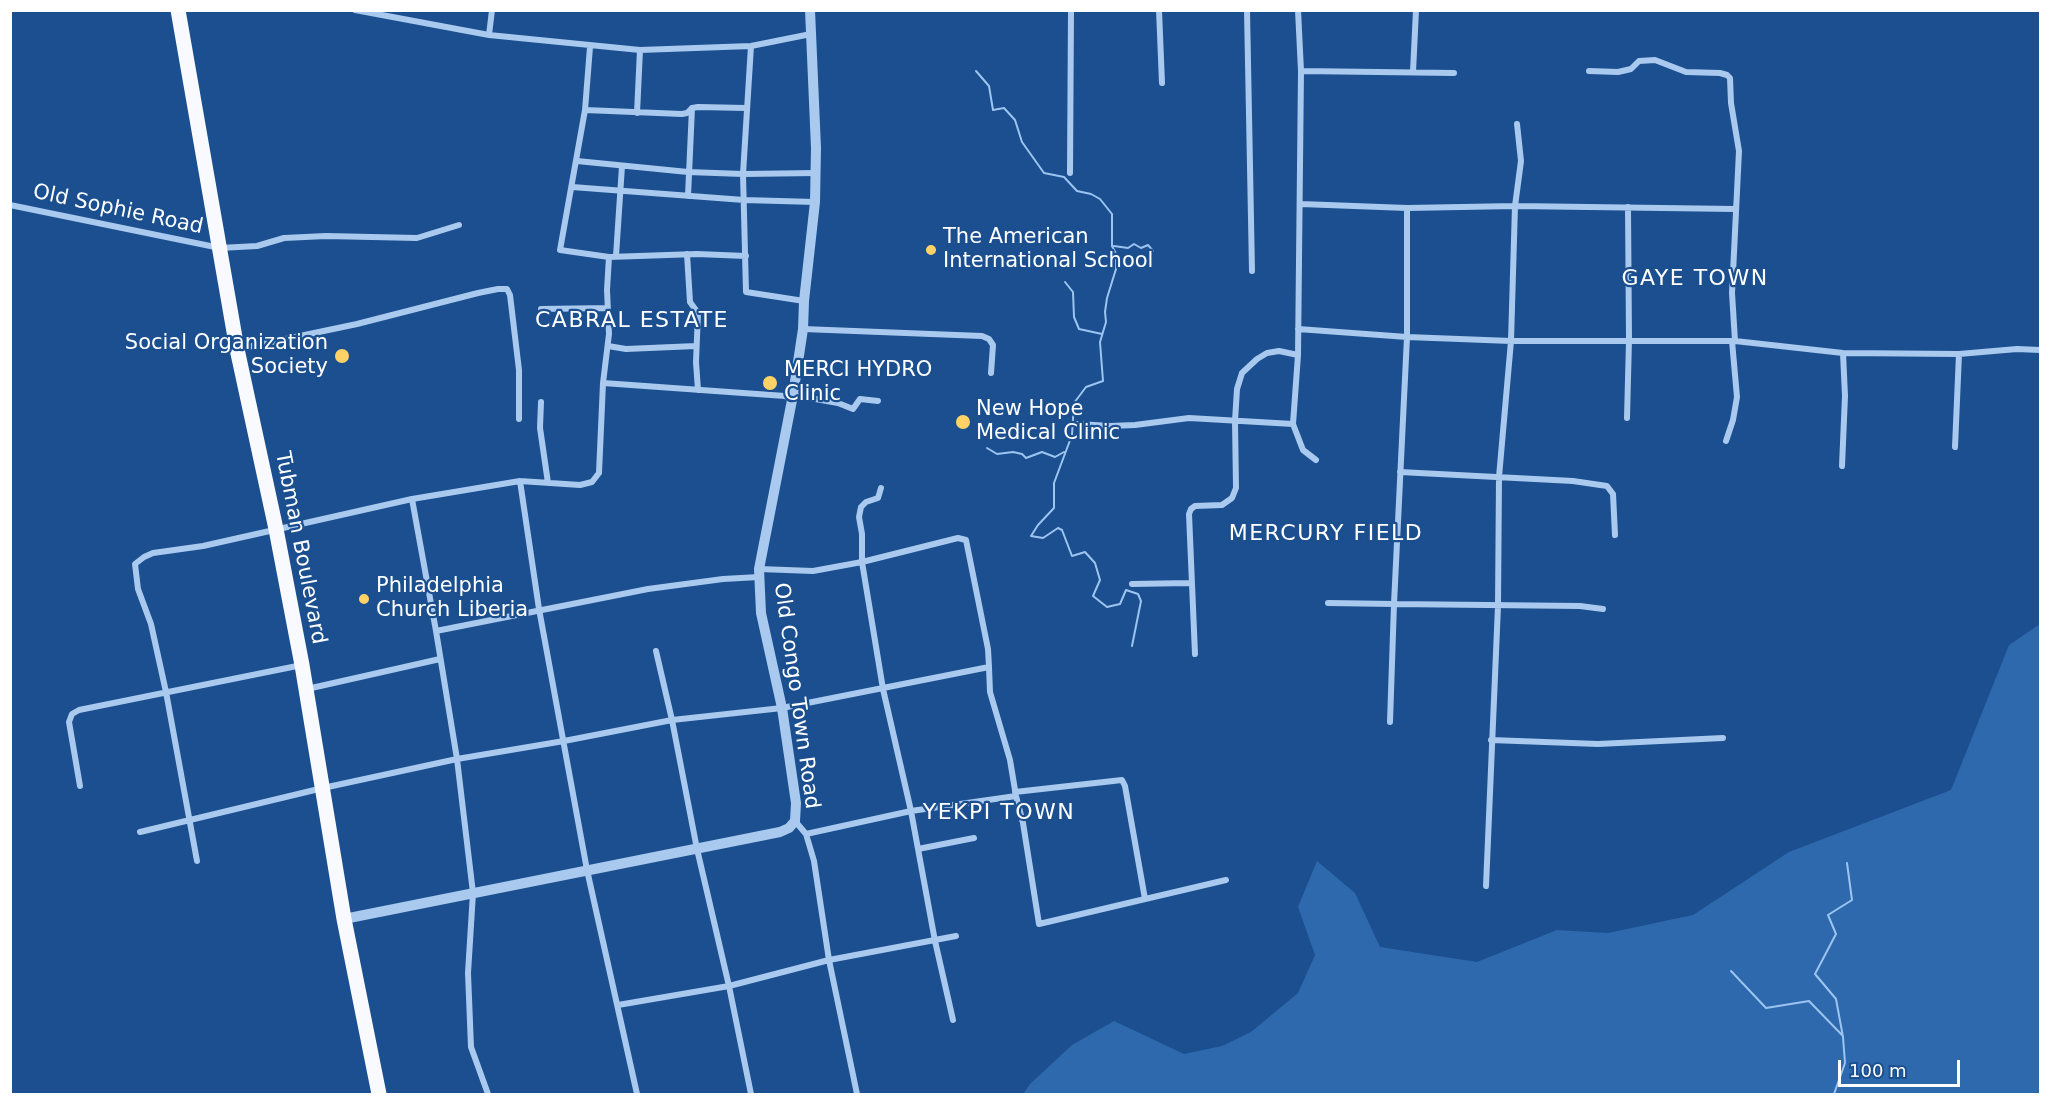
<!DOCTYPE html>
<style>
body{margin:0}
#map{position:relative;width:2051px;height:1105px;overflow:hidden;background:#1b4f8f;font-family:"DejaVu Sans",sans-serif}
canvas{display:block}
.frame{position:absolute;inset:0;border:12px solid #fff;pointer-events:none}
.scale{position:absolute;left:1838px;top:1060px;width:122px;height:27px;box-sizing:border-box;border:3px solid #fff;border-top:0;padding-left:8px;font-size:18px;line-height:21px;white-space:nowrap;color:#fff;-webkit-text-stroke:4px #1b4f8f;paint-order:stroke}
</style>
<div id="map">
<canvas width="2051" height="1105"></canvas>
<div class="frame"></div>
<div class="scale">100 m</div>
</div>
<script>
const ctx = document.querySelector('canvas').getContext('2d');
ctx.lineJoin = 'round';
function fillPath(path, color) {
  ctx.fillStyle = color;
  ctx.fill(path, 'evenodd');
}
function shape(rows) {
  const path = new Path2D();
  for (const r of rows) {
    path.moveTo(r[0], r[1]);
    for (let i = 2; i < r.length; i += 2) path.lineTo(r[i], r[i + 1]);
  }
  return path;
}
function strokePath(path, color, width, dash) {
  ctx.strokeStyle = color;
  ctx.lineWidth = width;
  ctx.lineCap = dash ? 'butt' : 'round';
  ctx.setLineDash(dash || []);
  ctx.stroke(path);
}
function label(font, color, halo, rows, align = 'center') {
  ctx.font = font + ' "DejaVu Sans",sans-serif';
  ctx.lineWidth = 4.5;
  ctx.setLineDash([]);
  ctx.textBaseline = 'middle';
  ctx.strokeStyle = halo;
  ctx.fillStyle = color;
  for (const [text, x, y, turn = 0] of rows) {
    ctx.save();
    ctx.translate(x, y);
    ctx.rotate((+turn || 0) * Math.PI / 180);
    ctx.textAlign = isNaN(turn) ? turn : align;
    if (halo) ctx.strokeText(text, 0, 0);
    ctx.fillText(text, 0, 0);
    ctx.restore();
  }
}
fillPath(shape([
 [2040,624,2040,1094,1023,1094,1030,1084,1072,1045,1114,1021,1184,1054,1222,1046,1251,1032,1298,993,1315,955,1298,907,1317,861,1355,893,1380,947,1477,962,1557,930,1608,933,1693,915,1789,852,1951,790,2009,645]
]), '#2e69ad');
strokePath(shape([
 [976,71,989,86,993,110,1004,108,1015,120,1022,142,1044,173,1064,177,1077,191,1091,194,1100,199,1112,214,1112,246,1116,254,1116,269,1107,298,1105,312,1106,322,1100,342,1103,381,1086,387,1074,403,1072,435,1054,483,1054,508,1038,525,1031,536,1043,538,1058,528,1062,530,1072,556,1085,552,1095,563,1100,580,1093,596,1107,607,1120,604,1126,590,1138,594,1141,601,1132,646],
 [1114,246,1128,248,1134,244,1141,248,1148,245,1153,251],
 [1065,282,1073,292,1074,317,1079,329,1102,334],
 [987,448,997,454,1013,452,1022,454,1026,458,1042,452,1055,457,1064,452],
 [1731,971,1766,1008,1809,1001,1842,1035],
 [1834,1094,1845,1063,1843,1037,1836,999,1815,974,1836,934,1828,915,1852,900,1847,863]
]), '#9cc4f0', 2);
strokePath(shape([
 [355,10,489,35,640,50,751,46,811,34],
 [1159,10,1162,83],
 [1247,10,1252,271],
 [489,35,492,10],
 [751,46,743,174,746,292,804,301],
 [590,47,585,110,560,250,609,257,697,254,746,256],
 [1301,71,1454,73],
 [1589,71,1618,72,1631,69,1639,61,1655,60,1686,72,1720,73,1727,75,1730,78,1731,103,1739,151,1732,293,1735,341],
 [1413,72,1416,10],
 [585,110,682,114,687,113,692,108,698,107,746,108],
 [637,113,640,50],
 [577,161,688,172,743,174,816,173],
 [1070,173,1071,10],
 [572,187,744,200,815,202],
 [688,196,692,108],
 [1301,204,1407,208,1515,206,1735,209],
 [10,205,220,248,257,246,284,238,326,236,417,238,459,225],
 [687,254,690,302,698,313,696,362,698,390],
 [616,256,622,166],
 [541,309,607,308],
 [803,329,982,336,989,339,993,345,991,373],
 [1298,329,1407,337,1511,341,1735,341,1843,353,1959,354,2017,349,2040,350],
 [608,346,626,349,696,346],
 [238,349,357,324,478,293,498,289,507,289,510,295,519,370,519,419],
 [1298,355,1293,424,1303,450,1316,460],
 [603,383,609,334,607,290,609,257],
 [793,395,838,403,853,409,860,399,878,401],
 [541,402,540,428,548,483],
 [1627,418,1629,340,1628,207],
 [1078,424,1110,426,1135,425,1189,418,1293,424],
 [1726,441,1733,420,1737,397,1732,341],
 [1955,447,1959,354],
 [1842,466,1845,396,1843,353],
 [1400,472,1573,481,1607,486,1613,494,1615,535],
 [520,481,539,609,587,870,637,1094],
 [881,488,878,498,866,502,861,507,859,517,862,534,862,562,883,689,911,811,935,941,953,1020],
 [412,499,436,631,457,759,473,893,468,973,471,1047,488,1094],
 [1132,584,1190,583],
 [1328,603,1394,604,1407,337,1407,208],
 [436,631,648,589,723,579,759,577],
 [656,651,672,720,697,849,729,986,751,1094],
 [1195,654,1189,514,1191,509,1195,506,1222,505,1232,498,1236,488,1235,421,1237,389,1242,373,1257,359,1267,353,1279,351,1298,355,1301,71,1298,10],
 [989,667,990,692,1010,760,1016,796,1023,823,1039,924,1226,880],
 [307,689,440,659],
 [1390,722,1394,604,1580,606,1603,609],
 [1491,740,1598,744,1723,738],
 [80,786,69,722,72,714,79,710,302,665],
 [1015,792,1122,780,1125,786,1145,899],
 [795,821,806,834,814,861,829,960,857,1094],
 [140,832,323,788,457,759,564,741,672,720,782,708,989,667,988,649,966,540,958,538,862,562,813,571,759,569],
 [806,834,911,811,1016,796],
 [918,849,974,838],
 [197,861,166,692,151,624,138,589,135,564,144,557,153,553,203,546,412,499,520,481,580,485,592,482,599,473,603,383,785,396,792,400],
 [1486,886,1498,606,1499,477,1511,341,1515,206,1521,161,1517,124],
 [618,1005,729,986,829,960,956,936]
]), '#a9c9ee', 6);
strokePath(shape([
 [344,919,780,832,789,828,795,821,796,803,782,708,761,613,759,569,793,395,803,329,804,301,815,202,816,148,810,10]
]), '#a9c9ee', 10);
strokePath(shape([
 [178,10,237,349,276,529,302,665,344,919,379,1094]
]), '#f8faff', 15);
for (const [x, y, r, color] of [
 [931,250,6,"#ffd166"],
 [342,356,8,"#ffd166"],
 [770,383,8,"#ffd166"],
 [963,422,8,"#ffd166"],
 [364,599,6,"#ffd166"]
]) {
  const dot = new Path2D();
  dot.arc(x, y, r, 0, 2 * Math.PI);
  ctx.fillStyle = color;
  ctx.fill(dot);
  strokePath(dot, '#1b4f8f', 2);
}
label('21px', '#fff', '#1b4f8f', [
 ["Old Sophie Road",118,210,12],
 ["Tubman Boulevard",300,548,79],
 ["Old Congo Town Road",796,696,82]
]);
label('21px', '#fff', '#1b4f8f', [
 ["The American",943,238],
 ["International School",943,262],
 ["Social Organization",328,344,"right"],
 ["Society",328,368,"right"],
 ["MERCI HYDRO",784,371],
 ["Clinic",784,395],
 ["New Hope",976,410],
 ["Medical Clinic",976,434],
 ["Philadelphia",376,587],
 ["Church Liberia",376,611]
], 'left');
ctx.letterSpacing = '1.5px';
label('22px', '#fff', '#1b4f8f', [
 ["GAYE TOWN",1695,279],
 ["CABRAL ESTATE",632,321],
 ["MERCURY FIELD",1326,534],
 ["YEKPI TOWN",999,813]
]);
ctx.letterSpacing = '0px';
</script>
